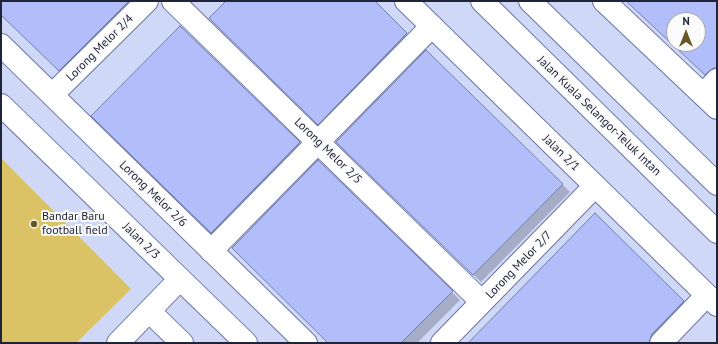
<!DOCTYPE html>
<style>
body{margin:0}
#map{position:relative;width:718px;height:344px;overflow:hidden;background:#d0d8f8;font-family:"PT Sans",sans-serif}
canvas{display:block}
.frame{position:absolute;inset:0;border:2px solid #202438;pointer-events:none}
.north{position:absolute;left:666px;top:12px;width:40px;height:40px;box-sizing:border-box;background:#fafbfa;border:1px solid #a3a5ac;border-radius:50%;rotate:0deg;font-size:11px;font-weight:700;line-height:16px;text-align:center;color:#202438}
.north::after{content:'';display:block;margin:auto;width:14px;height:18px;background:#655825;clip-path:polygon(50% 0,100% 100%,50% 72%,0 100%)}
</style>
<div id="map">
<canvas width="718" height="344"></canvas>
<div class="frame"></div>
<div class="north">N</div>
</div>
<script>
const ctx = document.querySelector('canvas').getContext('2d');
ctx.lineJoin = 'round';
function fillPath(path, color) {
  ctx.fillStyle = color;
  ctx.fill(path, 'evenodd');
}
function shape(rows) {
  const path = new Path2D();
  for (const r of rows) {
    path.moveTo(r[0], r[1]);
    for (let i = 2; i < r.length; i += 2) path.lineTo(r[i], r[i + 1]);
  }
  return path;
}
function strokePath(path, color, width, dash) {
  ctx.strokeStyle = color;
  ctx.lineWidth = width;
  ctx.lineCap = dash ? 'butt' : 'round';
  ctx.setLineDash(dash || []);
  ctx.stroke(path);
}
function label(font, color, halo, rows, align = 'center') {
  ctx.font = font + ' "PT Sans",sans-serif';
  ctx.lineWidth = 4;
  ctx.setLineDash([]);
  ctx.textBaseline = 'middle';
  ctx.strokeStyle = halo;
  ctx.fillStyle = color;
  for (const [text, x, y, turn = 0] of rows) {
    ctx.save();
    ctx.translate(x, y);
    ctx.rotate((+turn || 0) * Math.PI / 180);
    ctx.textAlign = isNaN(turn) ? turn : align;
    if (halo) ctx.strokeText(text, 0, 0);
    ctx.fillText(text, 0, 0);
    ctx.restore();
  }
}
fillPath(shape([
 [1,158,131,289,76,343,1,343]
]), '#dbc365');
fillPath(shape([
 [1,1,138,1,64,74,1,14],
 [227,1,373,1,414,42,326,131,210,18],
 [627,1,717,1,717,79,713,82],
 [674,20,698,20,698,44,674,44],
 [180,27,307,151,220,240,93,116],
 [426,51,570,192,481,282,337,142],
 [318,161,460,300,417,343,330,343],
 [595,214,688,306,655,343,469,343]
]), '#0003');
const building = shape([
 [1,1,129,1,59,71,1,15,1,1],
 [226,1,375,1,407,33,318,125,209,18,226,1],
 [626,1,717,1,717,68,713,68,705,75,626,1],
 [674,20,698,20,698,44,674,44,674,20],
 [180,26,300,142,211,233,91,116,180,26],
 [426,50,563,184,473,275,336,142,426,50],
 [318,160,453,291,401,343,328,343,232,248,318,160],
 [595,213,684,301,652,334,649,343,468,343,595,213]
]);
fillPath(building, '#b1befa');
strokePath(building, '#747eae', 1);
const minor = shape([
 [173,1,482,302],
 [406,1,717,305],
 [604,1,717,108],
 [1,45,306,343],
 [52,95,147,1],
 [703,95,717,80],
 [1,105,246,343],
 [211,251,432,26],
 [149,311,182,343],
 [118,343,180,279],
 [442,343,595,186],
 [661,343,707,295]
]);
const highway = shape([
 [482,1,717,232],
 [530,1,717,184]
]);
strokePath(minor, '#6a74a4', 24);
strokePath(highway, '#6a74a4', 24);
strokePath(minor, '#fff', 22);
strokePath(highway, '#fff', 22);
for (const [x, y, r, color] of [
 [34,224,4,"#655825"]
]) {
  const dot = new Path2D();
  dot.arc(x, y, r, 0, 2 * Math.PI);
  ctx.fillStyle = color;
  ctx.fill(dot);
  strokePath(dot, '#fafbfa', 1.5);
}
label('12px', '#202438', '#fafbfa', [
 ["Lorong Melor 2/4",100,48,-45],
 ["Jalan Kuala Selangor-Teluk Intan",599,116,44],
 ["Lorong Melor 2/5",328,151,44],
 ["Jalan 2/1",561,153,44],
 ["Lorong Melor 2/6",153,194,44],
 ["Jalan 2/3",141,241,44],
 ["Lorong Melor 2/7",519,265,-46]
]);
label('12px', '#202438', '#fafbfa', [
 ["Bandar Baru",42,217],
 ["football field",42,231]
], 'left');
</script>
